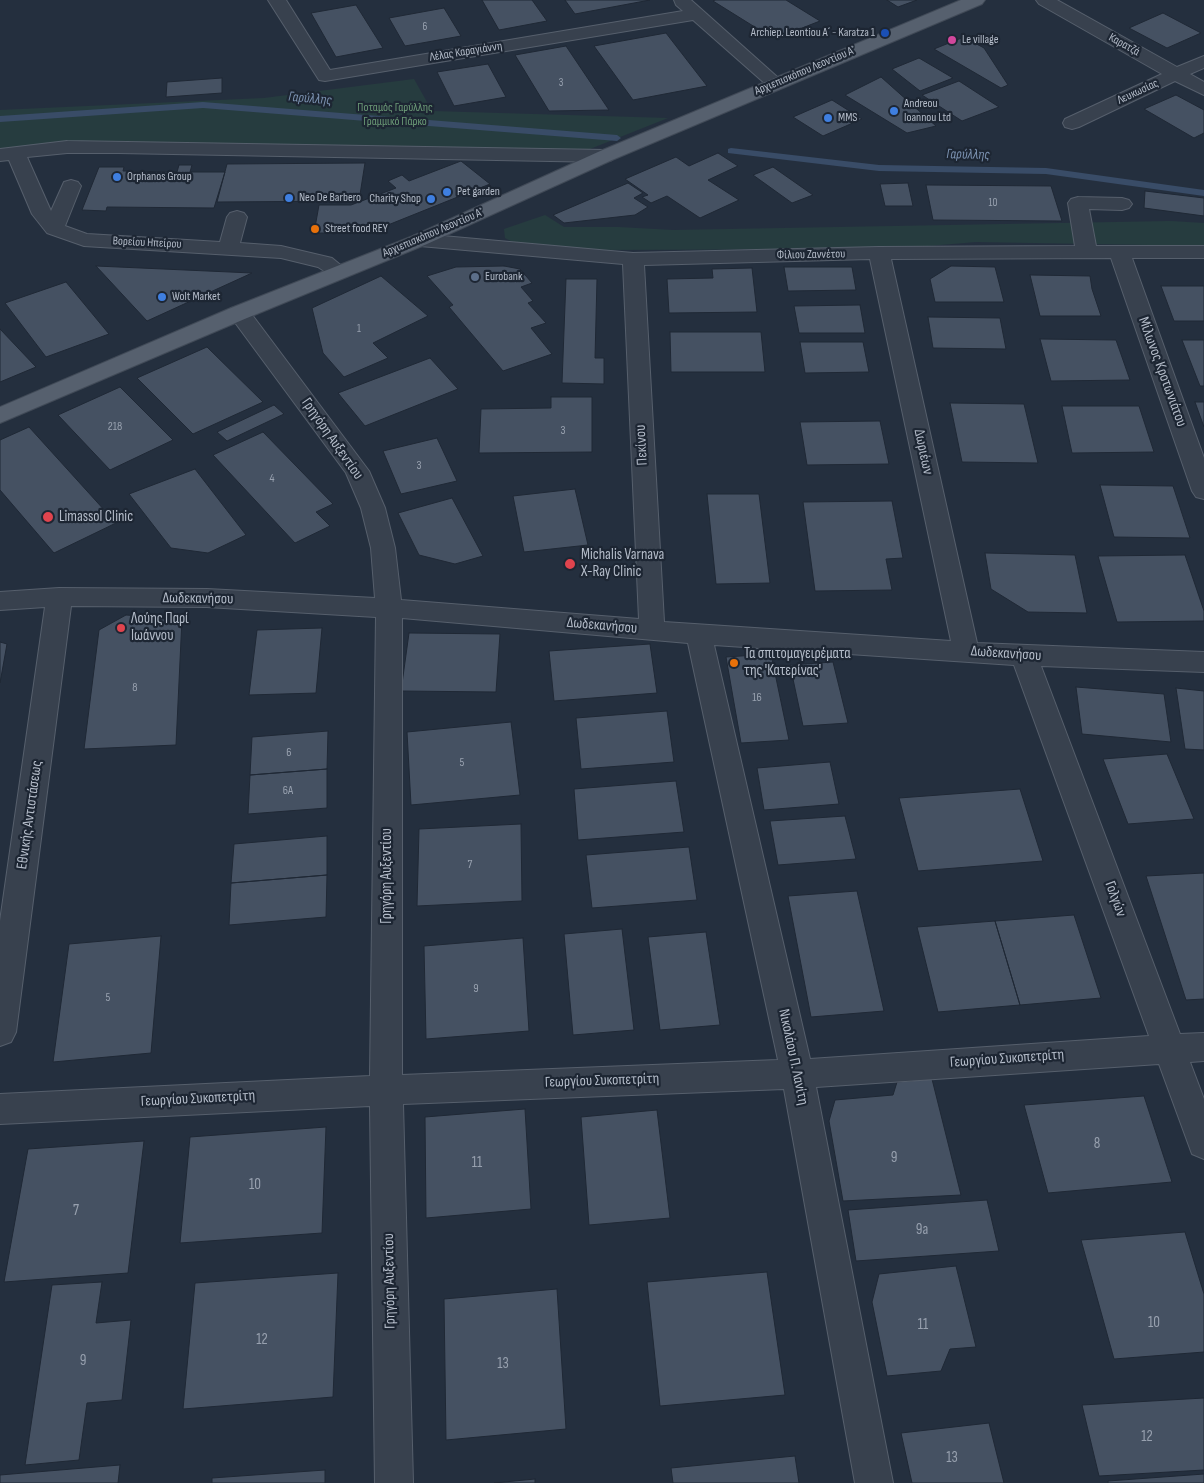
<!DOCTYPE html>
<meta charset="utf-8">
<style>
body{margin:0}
canvas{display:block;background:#242f3e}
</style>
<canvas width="1204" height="1483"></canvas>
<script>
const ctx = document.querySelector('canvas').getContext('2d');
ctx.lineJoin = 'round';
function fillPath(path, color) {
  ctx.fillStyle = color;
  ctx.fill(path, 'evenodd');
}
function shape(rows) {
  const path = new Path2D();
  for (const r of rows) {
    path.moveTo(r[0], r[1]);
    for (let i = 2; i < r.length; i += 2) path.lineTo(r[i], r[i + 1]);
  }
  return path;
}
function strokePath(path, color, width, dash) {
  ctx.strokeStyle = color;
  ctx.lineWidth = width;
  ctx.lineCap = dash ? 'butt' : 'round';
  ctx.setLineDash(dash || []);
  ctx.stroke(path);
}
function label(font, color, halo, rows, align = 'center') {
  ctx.font = font + ' "Sofia Sans Condensed",sans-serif';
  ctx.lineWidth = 4.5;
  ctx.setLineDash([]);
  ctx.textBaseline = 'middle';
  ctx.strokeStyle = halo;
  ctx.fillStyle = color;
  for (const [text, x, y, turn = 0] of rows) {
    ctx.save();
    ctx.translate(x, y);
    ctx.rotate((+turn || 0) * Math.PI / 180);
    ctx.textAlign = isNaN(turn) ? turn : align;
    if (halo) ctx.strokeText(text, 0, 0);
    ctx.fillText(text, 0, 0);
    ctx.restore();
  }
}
fillPath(shape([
 [414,79,432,111,668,118,585,151,0,152,0,110,264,98],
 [545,215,564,227,618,227,673,230,1171,221,1204,223,1204,246,976,242,893,249,581,250,518,245,505,238,504,229]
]), '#263c3f');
fillPath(shape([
 [203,102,617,135,621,138,617,141,203,108,0,122,0,116,203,102],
 [731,148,879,165,1046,168,1204,190,1204,196,1046,174,879,171,728,153,728,149,731,148]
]), '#394c67');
const building = shape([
 [482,0,532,0,547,21,499,30,482,0],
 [565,0,650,0,575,14,565,0],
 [715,0,786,0,820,21,774,39,713,1,715,0],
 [887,0,917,0,898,7,887,0],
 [356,5,383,48,336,57,311,13,356,5],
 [444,8,461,36,405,46,389,18,444,8],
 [1163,13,1201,33,1167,48,1129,28,1163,13],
 [666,33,707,86,633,100,594,46,666,33],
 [964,37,984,48,1008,85,1001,88,934,49,964,37],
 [566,46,609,110,549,111,515,55,566,46],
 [919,58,953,78,920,91,892,69,919,58],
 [488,64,506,97,454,106,437,72,488,64],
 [881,77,936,126,907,133,845,95,881,77],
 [222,78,222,93,166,97,167,82,222,78],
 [959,81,999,107,962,121,922,95,959,81],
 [1176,95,1204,110,1204,133,1194,138,1144,109,1176,95],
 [832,100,862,119,823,136,793,117,832,100],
 [718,153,738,166,708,180,739,200,700,218,667,196,651,203,642,197,648,195,625,179,676,157,689,166,718,153],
 [461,161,490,184,368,233,314,233,319,205,351,205,396,188,388,181,402,175,409,181,461,161],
 [365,163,359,201,217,202,227,164,365,163],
 [179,165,192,165,190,172,225,172,214,208,107,207,106,211,82,210,99,167,124,167,123,171,177,172,179,165],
 [773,167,813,195,792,203,753,175,773,167],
 [628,183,643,193,634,198,648,207,635,215,564,223,553,215,628,183],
 [908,183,913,206,885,206,880,184,908,183],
 [926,185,1051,186,1062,221,933,220,926,185],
 [1145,191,1204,198,1204,216,1144,208,1145,191],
 [96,266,252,273,147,321,96,266],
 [504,266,520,269,532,283,521,287,533,301,528,303,546,323,531,328,552,354,503,371,449,307,453,305,427,276,456,267,504,266],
 [951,266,995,267,1004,302,935,302,930,279,951,266],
 [784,267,852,267,856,290,788,291,784,267],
 [752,268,757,312,669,313,667,279,713,278,712,269,752,268],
 [1030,275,1090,276,1092,289,1101,316,1040,316,1030,275],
 [381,276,428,316,373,343,388,358,344,377,323,353,312,308,381,276],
 [566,279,597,279,595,358,604,358,604,384,562,383,566,279],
 [66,282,109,334,46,357,5,303,66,282],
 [1161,286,1204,286,1204,321,1174,321,1161,286],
 [860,305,865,333,799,333,794,306,860,305],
 [928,317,1000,318,1006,349,933,348,928,317],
 [0,329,36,367,0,382,0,329],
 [670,332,761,332,765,372,671,372,670,332],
 [1040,339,1116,340,1130,380,1051,381,1040,339],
 [1182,340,1204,340,1204,386,1200,386,1182,340],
 [800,342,863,342,869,372,805,373,800,342],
 [207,347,263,402,193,434,137,378,207,347],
 [430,358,458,389,365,426,338,393,430,358],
 [120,387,173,440,110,470,58,415,120,387],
 [551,397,592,397,592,452,479,453,481,409,551,408,551,397],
 [1195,402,1204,402,1204,427,1195,402],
 [950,403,1024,404,1038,463,962,462,950,403],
 [274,405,284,414,227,441,217,432,274,405],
 [1062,406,1139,406,1154,452,1072,453,1062,406],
 [880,421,889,464,807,465,800,422,880,421],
 [29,427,116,523,54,553,0,490,0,440,29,427],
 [263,432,333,504,316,512,330,526,295,543,213,455,263,432],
 [437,438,457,481,401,494,383,451,437,438],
 [195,469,246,535,208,553,171,548,129,494,195,469],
 [1100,485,1173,486,1190,538,1114,537,1100,485],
 [575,489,588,545,524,552,513,496,575,489],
 [707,494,759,494,770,583,716,584,707,494],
 [452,498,483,556,455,564,419,555,398,513,452,498],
 [892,501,903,558,886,559,892,590,815,591,803,502,892,501],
 [985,553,1075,555,1087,613,1028,612,991,589,985,553],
 [1185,555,1204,611,1204,621,1117,622,1098,556,1185,555],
 [126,615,182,619,176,745,84,749,99,630,126,615],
 [322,628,316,693,249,695,257,630,322,628],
 [409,633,500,634,496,692,401,691,409,633],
 [0,642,7,644,0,683,0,642],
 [650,644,657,693,554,701,549,651,650,644],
 [771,654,789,740,741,743,726,657,771,654],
 [833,662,848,723,803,726,790,665,833,662],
 [1076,687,1164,694,1171,742,1082,734,1076,687],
 [1176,688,1204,691,1204,750,1185,749,1176,688],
 [667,711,674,762,581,769,576,718,667,711],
 [511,722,520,795,411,805,407,732,511,722],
 [328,731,327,769,250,775,252,737,328,731],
 [1167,754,1194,819,1128,824,1103,759,1167,754],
 [830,762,839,804,764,810,757,768,830,762],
 [327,769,327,808,248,814,250,775,327,769],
 [676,781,684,832,578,840,574,789,676,781],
 [1020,789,1043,861,918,871,899,798,1020,789],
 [845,816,856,859,778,865,770,821,845,816],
 [521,824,522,901,417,906,419,829,521,824],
 [327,836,327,875,231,883,234,844,327,836],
 [689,847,697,900,592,908,586,855,689,847],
 [1204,873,1204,999,1186,1000,1146,876,1204,873],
 [327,875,326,917,229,925,231,883,327,875],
 [857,891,884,1011,811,1017,788,896,857,891],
 [1074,915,1101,998,1020,1005,995,921,1074,915],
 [995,921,1020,1005,938,1012,917,927,995,921],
 [622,929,634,1030,573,1035,564,934,622,929],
 [706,932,720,1025,660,1030,648,937,706,932],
 [161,936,151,1053,53,1062,69,944,161,936],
 [523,938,529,1031,426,1039,424,946,523,938],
 [932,1079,961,1195,843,1201,829,1121,835,1100,893,1095,897,1082,932,1079],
 [1144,1096,1172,1182,1048,1193,1024,1105,1144,1096],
 [525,1109,531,1209,426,1218,425,1117,525,1109],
 [657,1110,670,1218,589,1225,581,1117,657,1110],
 [326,1127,322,1233,180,1243,190,1137,326,1127],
 [144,1141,128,1273,4,1282,28,1149,144,1141],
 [987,1200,999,1251,856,1261,848,1210,987,1200],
 [1185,1232,1204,1294,1204,1352,1114,1359,1081,1240,1185,1232],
 [956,1266,976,1347,950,1349,941,1371,887,1376,872,1302,879,1274,956,1266],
 [767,1272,785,1395,660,1406,647,1282,767,1272],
 [338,1273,333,1397,183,1409,195,1283,338,1273],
 [102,1282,96,1323,131,1320,122,1400,87,1403,79,1460,25,1465,52,1285,102,1282],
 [557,1289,566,1429,446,1440,444,1299,557,1289],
 [1204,1398,1204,1470,1099,1476,1082,1405,1204,1398],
 [989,1423,1004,1483,912,1483,901,1433,989,1423],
 [795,1456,799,1483,673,1483,671,1468,795,1456],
 [120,1465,118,1483,0,1483,0,1475,120,1465],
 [325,1470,325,1483,212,1483,212,1478,325,1470],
 [1204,1474,1204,1483,1108,1483,1108,1481,1204,1474],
 [535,1479,535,1483,494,1483,535,1479]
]);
fillPath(building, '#455162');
strokePath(building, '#1f2835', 1);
const minor = shape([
 [268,0,286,0,330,70,683,11,676,5,674,0,691,0,784,83,781,87,775,88,769,87,693,20,325,81,319,80,268,0],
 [1036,0,1057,0,1177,67,1204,56,1204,68,1190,74,1204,82,1204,95,1175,81,1079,127,1072,129,1065,127,1063,123,1065,119,1162,74,1039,4,1036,0],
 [67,141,605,150,612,152,615,156,612,160,605,162,119,153,67,153,27,157,51,211,64,182,71,180,78,182,81,186,65,226,87,234,220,242,227,217,230,213,237,211,244,213,247,217,240,243,281,246,332,258,349,272,346,276,339,278,332,276,318,267,281,258,84,246,47,233,32,214,9,160,0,161,0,149,67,141],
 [1078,197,1122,198,1129,200,1132,204,1129,208,1122,210,1089,209,1096,246,1204,246,1204,258,1132,258,1204,458,1204,499,1196,497,1192,491,1111,258,891,259,977,643,1204,652,1204,672,1041,666,1180,1034,1204,1033,1204,1061,1190,1062,1204,1099,1204,1159,1192,1154,1159,1064,816,1087,893,1483,855,1483,784,1089,403,1104,413,1483,375,1483,370,1106,0,1124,0,1094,370,1076,376,617,207,607,71,606,16,1032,11,1042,0,1046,0,921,45,607,0,610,0,592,59,588,207,589,375,598,371,548,361,508,346,473,228,313,231,308,239,307,247,308,369,471,385,508,395,548,401,600,639,619,623,264,420,246,413,244,410,240,413,236,420,234,633,253,879,247,1075,246,1068,203,1071,199,1078,197],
 [870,259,951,641,664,622,644,265,870,259],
 [402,618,688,643,778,1060,402,1075,402,618],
 [714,645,1014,665,1149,1036,810,1059,714,645]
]);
const major = shape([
 [961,0,985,0,982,4,612,160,427,244,247,318,0,423,0,407,231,308,413,236,598,152,961,0]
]);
strokePath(minor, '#565f6c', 2);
strokePath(major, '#414a57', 2);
fillPath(minor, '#38414e');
fillPath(major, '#56606e');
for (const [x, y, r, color] of [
 [885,33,5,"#1a4fb4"],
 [952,40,5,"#d1479c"],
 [894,111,5,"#3f7fe0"],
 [828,118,5,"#3f7fe0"],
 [117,177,5,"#3f7fe0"],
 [447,192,5,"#3f7fe0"],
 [289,198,5,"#3f7fe0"],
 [431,199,5,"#3f7fe0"],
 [315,229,5,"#e8710a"],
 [475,277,5,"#5c6f8a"],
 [162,297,5,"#3f7fe0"],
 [48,517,6,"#e0444e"],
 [570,564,6,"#e0444e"],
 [121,628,5,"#e0444e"],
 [734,663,5,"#e8710a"]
]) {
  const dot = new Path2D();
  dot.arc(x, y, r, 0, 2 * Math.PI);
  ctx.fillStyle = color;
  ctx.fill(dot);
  strokePath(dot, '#1d2633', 2);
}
label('11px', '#98a1af', null, [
 ["6",425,27],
 ["3",561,83],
 ["10",993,203],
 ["1",359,329]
]);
label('12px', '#b4bcc9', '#1d2633', [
 ["Archiep. Leontiou A´ - Karatza 1",875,33,"right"],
 ["Le village",962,40],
 ["Andreou",904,104],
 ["Ioannou Ltd",904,118],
 ["MMS",838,118],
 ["Orphanos Group",127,177],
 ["Pet garden",457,192],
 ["Neo De Barbero",299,198],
 ["Charity Shop",421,199,"right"],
 ["Street food REY",325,229],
 ["Eurobank",485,277],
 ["Wolt Market",172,297]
], 'left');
label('12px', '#b4bcc9', '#1d2633', [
 ["Καρατζά",1124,45,29],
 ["Λέλας Καραγιάννη",466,52,-9],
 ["Αρχιεπισκόπου Λεοντίου Α΄",805,71,-23],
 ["Λευκωσίας",1138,92,-25],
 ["Αρχιεπισκόπου Λεοντίου Α΄",433,233,-23],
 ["Βορείου Ηπείρου",147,243,3],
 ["Φίλιου Ζαννέτου",811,255,-1]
]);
label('12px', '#6b9a76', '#1d2633', [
 ["Ποταμός Γαρύλλης",395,108],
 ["Γραμμικό Πάρκο",395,122]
]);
label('12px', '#98a1af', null, [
 ["218",115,427],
 ["3",563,431],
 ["3",419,466],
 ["4",272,479],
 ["8",135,688],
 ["16",757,698],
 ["6",289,753],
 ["5",462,763],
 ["6A",288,791],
 ["7",470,865],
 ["9",476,989],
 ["5",108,998]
]);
label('italic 14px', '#7c92b1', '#1d2633', [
 ["Γαρύλλης",310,99,5],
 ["Γαρύλλης",968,155,1]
]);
label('15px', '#b4bcc9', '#1d2633', [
 ["Μίλωνος Κροτωνιάτου",1162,372,70],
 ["Γρηγόρη Αυξεντίου",332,439,55],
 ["Πεκίνου",642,445,-93],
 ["Δωριέων",923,452,78],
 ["Δωδεκανήσου",198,599,1],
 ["Δωδεκανήσου",602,626,5],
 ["Δωδεκανήσου",1006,654,4],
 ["Εθνικής Αντιστάσεως",30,815,-82],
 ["Γρηγόρη Αυξεντίου",387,876,-90],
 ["Γολγών",1115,899,70],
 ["Νικολάου Π. Λανίτη",793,1057,78],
 ["Γεωργίου Συκοπετρίτη",1007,1059,-4],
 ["Γεωργίου Συκοπετρίτη",602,1081,-2],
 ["Γεωργίου Συκοπετρίτη",198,1099,-3],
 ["Γρηγόρη Αυξεντίου",390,1281,-91]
]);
label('15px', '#b4bcc9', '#1d2633', [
 ["Limassol Clinic",59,517],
 ["Michalis Varnava",581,555],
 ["X-Ray Clinic",581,572],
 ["Λούης Παρί",131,619],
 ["Ιωάννου",131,636],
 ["Τα σπιτομαγειρέματα",744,654],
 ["της 'Κατερίνας'",744,671]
], 'left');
label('15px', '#98a1af', null, [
 ["8",1097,1144],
 ["9",894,1158],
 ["11",477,1163],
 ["10",255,1185],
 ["7",76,1211],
 ["9a",922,1230],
 ["10",1154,1323],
 ["11",923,1325],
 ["12",262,1340],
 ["9",83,1361],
 ["13",503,1364],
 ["12",1147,1437],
 ["13",952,1458]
]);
</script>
